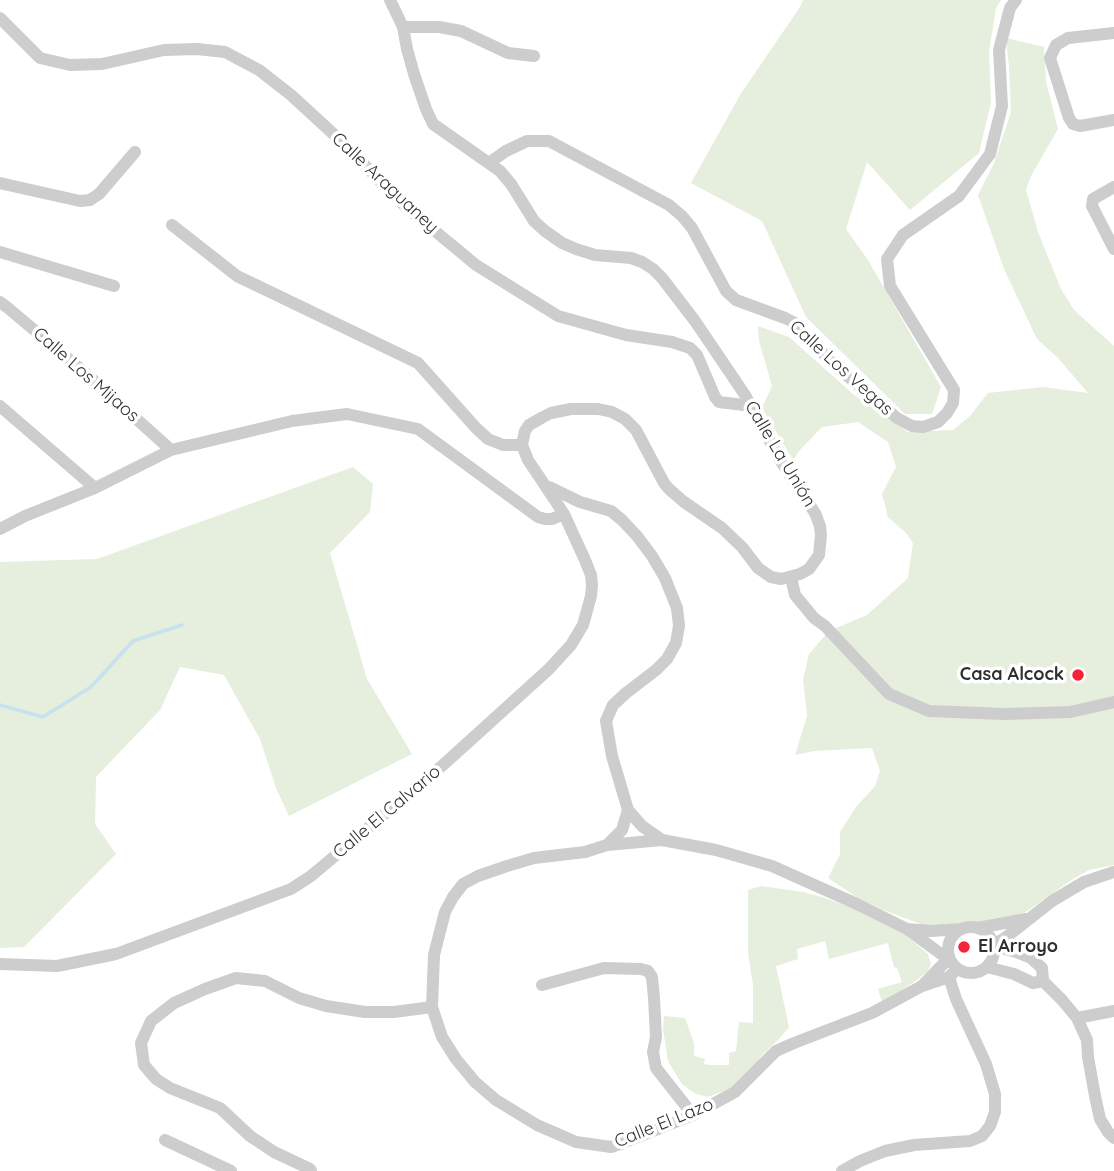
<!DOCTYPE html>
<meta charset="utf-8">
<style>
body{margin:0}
canvas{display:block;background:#fff}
</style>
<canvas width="1114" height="1171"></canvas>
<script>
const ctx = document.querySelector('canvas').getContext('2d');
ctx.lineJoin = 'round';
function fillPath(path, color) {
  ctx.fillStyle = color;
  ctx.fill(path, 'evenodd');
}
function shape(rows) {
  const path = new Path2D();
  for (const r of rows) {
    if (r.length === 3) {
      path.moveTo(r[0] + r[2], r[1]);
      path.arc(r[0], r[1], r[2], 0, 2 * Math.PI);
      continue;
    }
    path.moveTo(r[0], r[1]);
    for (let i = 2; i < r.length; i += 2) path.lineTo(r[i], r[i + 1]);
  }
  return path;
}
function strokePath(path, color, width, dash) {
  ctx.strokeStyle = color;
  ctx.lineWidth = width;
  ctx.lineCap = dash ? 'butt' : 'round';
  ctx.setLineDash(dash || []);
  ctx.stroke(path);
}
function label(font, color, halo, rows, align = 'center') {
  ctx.font = font + ' Quicksand,sans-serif';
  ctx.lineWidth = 7;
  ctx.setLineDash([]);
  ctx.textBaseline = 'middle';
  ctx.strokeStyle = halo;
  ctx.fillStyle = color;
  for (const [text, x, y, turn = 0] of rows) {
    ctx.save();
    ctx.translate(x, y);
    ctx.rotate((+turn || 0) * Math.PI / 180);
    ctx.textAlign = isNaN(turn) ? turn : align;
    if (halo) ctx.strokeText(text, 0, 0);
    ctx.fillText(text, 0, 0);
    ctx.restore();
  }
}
fillPath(shape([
 [803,0,1001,0,996,8,989,52,991,102,979,153,910,210,867,162,846,229,868,260,941,387,932,414,905,414,806,317,762,221,691,183,740,95,800,7],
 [1006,38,1044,47,1046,82,1058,129,1031,176,1026,190,1038,232,1061,289,1074,310,1114,346,1114,865,1089,870,1073,879,1024,913,991,923,945,926,923,925,886,911,858,898,828,878,840,854,840,832,856,807,875,786,880,771,872,748,814,751,795,755,807,716,803,679,809,654,829,631,867,615,908,578,913,543,906,533,888,517,882,494,896,467,888,442,858,422,822,427,800,450,793,460,762,408,772,386,759,341,758,326,789,337,853,394,908,432,953,430,970,416,988,393,1043,387,1088,393,1058,358,1037,339,1004,269,978,195,994,163,1011,112,1009,67],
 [353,467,373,484,370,512,330,553,367,679,412,754,289,816,276,788,260,739,224,675,180,667,160,710,96,777,95,824,116,854,24,947,0,948,0,562,97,559],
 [761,886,803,892,825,898,860,911,902,932,928,954,931,964,928,971,917,980,882,1003,878,989,902,982,897,968,894,967,888,943,829,959,825,941,797,949,798,959,776,966,789,1027,779,1039,762,1055,743,1082,724,1091,707,1097,694,1093,682,1084,668,1061,663,1029,664,1016,685,1018,694,1043,694,1056,705,1059,704,1064,709,1065,729,1065,729,1053,736,1051,739,1022,753,1023,753,985,748,953,748,890]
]), '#e6eedd');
strokePath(shape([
 [0,705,43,717,91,687,133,641,182,625]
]), '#c7e1ef', 3.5);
strokePath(shape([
 [0,18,40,58,70,65,102,64,164,50,197,49,225,52,259,70,291,95,340,140,406,207,476,265,558,316,626,335,672,342,690,348,697,355,715,397,719,402,752,406],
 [403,27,439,27,461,31,508,53,534,56],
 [1114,33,1068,38,1056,45,1050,58,1069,118,1073,124,1080,126,1114,120],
 [489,163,506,151,527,141,549,141,669,205,682,216,692,228,726,291,736,300,785,318,795,323,832,363,897,418,912,426,923,427,938,422,947,413,953,403,954,390,890,286,887,259,903,235,959,196,990,154,1002,106,999,50,1010,8,1016,0],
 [0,183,80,201,90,200,99,194,135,152],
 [1114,187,1093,199,1092,206,1114,249],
 [172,225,237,276,418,363,476,428,488,439,503,445,522,445],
 [0,252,114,286],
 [0,302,8,308,83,371,171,450],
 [0,406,95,488],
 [549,487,580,502,611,511,622,520,637,536,652,556,665,578,677,608,679,626,676,643,667,659,656,670,626,693,613,705,606,721,612,756,628,810,642,826,662,840,716,850,772,866,859,905,907,929,941,954,949,957],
 [0,529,25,516,95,488,171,450,292,421,347,414,418,429,538,517,545,519,552,519,564,514],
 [791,577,795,595,814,618,825,626,889,694,929,711,1005,714,1070,712,1114,702],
 [662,840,607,845,585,852,534,858,507,866,478,876,463,884,453,897,445,912,434,955,432,1007,442,1037,456,1059,475,1082,496,1100,537,1125,576,1142,611,1147,623,1143,693,1115,735,1092,776,1051,794,1043,872,1013,922,986,949,977,957,969],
 [607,845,622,830,628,810],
 [971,950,23],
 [978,928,1026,919],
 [907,929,931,931,962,929],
 [994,944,1005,938,1052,901,1084,882,1114,872],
 [994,946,1016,952,1031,958,1042,968,1043,981,1062,1000,1077,1018,1087,1040,1088,1057,1095,1096,1100,1119,1108,1132,1114,1138],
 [0,964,57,966,116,954,291,889,311,876,443,765,549,669,571,645,583,625,591,596,592,585,591,575,585,560,564,514,528,460,522,445,525,431,529,425,543,417,551,413,571,409,598,409,612,412,625,419,636,430,664,483,669,489,684,502,722,528,742,547,758,568,771,577,781,579,800,574,809,569,819,555,821,535,820,526,815,513,780,460,745,395,695,321,662,278,653,269,642,262,631,258,595,255,576,249,562,243,545,231,534,221,511,184,500,171,433,124,426,109,414,74,407,49,403,27,390,0],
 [987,967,1014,974,1033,983,1043,981],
 [542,985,604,968,641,969,648,971,652,977,654,998,656,1037,653,1052,656,1068,693,1115],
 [923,985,949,958],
 [1077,1018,1114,1011],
 [165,1140,231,1171],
 [311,1171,310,1169,274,1152,250,1136,220,1108,170,1088,156,1079,144,1065,141,1043,151,1021,174,1003,205,989,236,978,265,981,299,998,326,1006,365,1012,394,1012,432,1007],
 [842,1171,860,1161,885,1151,914,1145,970,1141,982,1136,990,1126,995,1112,995,1094,986,1064,956,999,949,977]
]), '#cdcdcd', 12);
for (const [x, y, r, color] of [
 [1078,675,7,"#f52439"],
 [964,947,7,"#f52439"]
]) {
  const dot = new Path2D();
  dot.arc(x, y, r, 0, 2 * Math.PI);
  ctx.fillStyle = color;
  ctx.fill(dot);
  strokePath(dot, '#fff', 2.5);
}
label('18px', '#303030', '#fff', [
 ["Calle Araguaney",385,183,43],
 ["Calle Los Vegas",841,368,42],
 ["Calle Los Mijaos",86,375,41],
 ["Calle La Unión",780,454,59],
 ["Calle El Calvario",387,812,-40],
 ["Calle El Lazo",664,1123,-22]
]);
label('bold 18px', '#303030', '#fff', [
 ["Casa Alcock",1064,675],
 ["El Arroyo",978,947,"left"]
], 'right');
</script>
